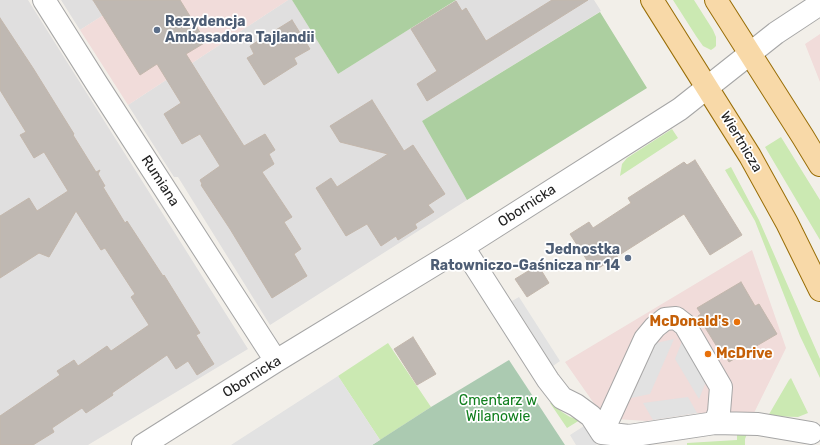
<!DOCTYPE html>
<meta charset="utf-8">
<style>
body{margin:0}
canvas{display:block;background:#f2efe9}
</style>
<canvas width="820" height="445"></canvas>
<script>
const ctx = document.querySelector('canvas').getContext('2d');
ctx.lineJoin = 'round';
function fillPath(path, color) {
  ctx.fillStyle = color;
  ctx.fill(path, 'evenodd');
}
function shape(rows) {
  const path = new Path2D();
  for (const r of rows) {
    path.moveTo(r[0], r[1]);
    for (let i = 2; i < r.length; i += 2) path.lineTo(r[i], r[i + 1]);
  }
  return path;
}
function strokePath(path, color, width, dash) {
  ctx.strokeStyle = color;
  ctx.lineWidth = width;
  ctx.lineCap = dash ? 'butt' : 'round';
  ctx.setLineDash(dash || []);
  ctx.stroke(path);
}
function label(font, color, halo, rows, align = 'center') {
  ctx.font = font + ' Rubik,sans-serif';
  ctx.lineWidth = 3.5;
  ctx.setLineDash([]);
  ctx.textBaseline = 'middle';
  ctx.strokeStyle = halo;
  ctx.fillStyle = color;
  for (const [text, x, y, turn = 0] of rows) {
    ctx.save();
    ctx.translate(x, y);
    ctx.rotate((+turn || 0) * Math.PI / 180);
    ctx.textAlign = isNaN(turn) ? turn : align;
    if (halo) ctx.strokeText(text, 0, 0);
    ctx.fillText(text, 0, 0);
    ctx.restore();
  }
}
fillPath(shape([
 [0,0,28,0,248,349,88,445,0,445],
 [61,0,127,0,80,30],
 [288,0,292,0,338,74,456,0,594,0,601,11,422,121,467,200,270,325,178,177,174,177,128,105]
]), '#e0dfdf');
fillPath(shape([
 [127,0,288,0,128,105,80,30],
 [820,34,820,82,805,44],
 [752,250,786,348,753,415,697,413,647,421,616,419,600,412,565,362]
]), '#f1dcda');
fillPath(shape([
 [673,0,694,0,713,30,716,37,716,46,714,48,711,50,703,46,696,36],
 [672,129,678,138,620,176,622,164,627,158],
 [781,137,820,200,820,240,765,147],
 [731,167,759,220,820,359,820,378,800,336,755,221,725,170],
 [388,343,431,407,380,440,338,376],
 [791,378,808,413,798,417,768,416,789,380],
 [550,403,553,403,562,412,570,417,580,420,567,428],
 [737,431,748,431,745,439,745,445,687,445,687,443,737,440]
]), '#cbe9b2');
fillPath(shape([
 [292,0,456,0,338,74],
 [600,12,647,88,467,200,422,121]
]), '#accfa0');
fillPath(shape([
 [509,360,565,445,372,445,431,407]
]), '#abcab1');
fillPath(shape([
 [519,297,560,361,553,366,512,301],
 [674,339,650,394,631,398,656,343],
 [683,339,707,379,699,399,675,359],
 [338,376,380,440,372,445,231,445],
 [688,397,697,413,653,420,643,403],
 [584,426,597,445,576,445,570,435]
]), '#e2e2e2');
const building = shape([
 [93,0,180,0,206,42,186,54,216,102,244,146,265,134,275,150,269,154,274,164,262,172,292,217,284,222,301,249,294,254,307,276,272,298,230,229,201,185,202,184,200,180,220,166,200,134,182,144,164,114,181,103,157,64,140,75,93,0],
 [552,0,588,0,427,101,417,84,437,71,411,29,456,1,462,11,466,8,486,41,552,0],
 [0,18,33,68,74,134,73,135,96,172,100,170,98,174,105,186,103,187,125,223,127,221,163,276,164,275,200,333,196,335,214,364,197,375,188,361,176,369,167,355,112,393,113,395,86,413,82,408,52,428,54,432,33,445,0,445,0,416,60,375,57,371,74,360,78,366,107,346,111,351,149,325,131,297,135,294,105,248,101,250,76,211,49,257,39,253,0,278,0,216,29,198,37,211,68,191,44,152,34,158,20,135,26,132,0,90,0,18],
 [292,20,310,49,294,58,297,64,264,85,247,58,254,54,250,46,292,20],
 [372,100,404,151,413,145,445,194,428,205,434,212,415,224,417,228,398,240,396,236,381,246,367,224,346,236,316,188,331,178,337,187,388,154,340,142,330,126,372,100],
 [695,160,742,235,710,255,684,214,594,271,570,234,589,222,593,228,631,203,628,198,684,162,687,165,695,160],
 [538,265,549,283,527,297,515,279,538,265],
 [741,282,755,306,759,304,777,334,729,362,721,349,719,350,698,316,701,314,697,308,741,282],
 [413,337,436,374,417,385,394,349,413,337]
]);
fillPath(building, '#bfb8b2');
strokePath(building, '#c3b7ac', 1);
const minor = shape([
 [44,0,97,84,276,361],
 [463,247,548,380,562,398,576,405,591,416,602,433,629,436,715,423,758,424,811,433],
 [602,433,645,339,655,327,665,319,676,318,685,325,721,387,719,412,715,423],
 [143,445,276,361,463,247,680,109,776,33,820,4]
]);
const major = shape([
 [652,0,750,156,787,223,820,290],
 [716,0,803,137,820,165]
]);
strokePath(minor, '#a6a6a6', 24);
strokePath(major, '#996e07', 24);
strokePath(minor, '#fff', 22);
strokePath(major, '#f8d9a8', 22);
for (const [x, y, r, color] of [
 [157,30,4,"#5c6f8a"],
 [628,258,4,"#5c6f8a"],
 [737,322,4,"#e8710a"],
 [708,354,4,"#e8710a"]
]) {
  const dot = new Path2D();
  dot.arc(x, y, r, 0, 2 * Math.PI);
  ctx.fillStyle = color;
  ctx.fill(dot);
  strokePath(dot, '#fff', 1.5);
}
label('bold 14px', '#4e5e75', '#fff', [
 ["Rezydencja",165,22],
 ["Ambasadora Tajlandii",165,38],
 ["Jednostka",620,250,"right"],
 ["Ratowniczo-Gaśnicza nr 14",620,266,"right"]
], 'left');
label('14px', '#222', '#fff', [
 ["Wiertnicza",741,142,59],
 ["Rumiana",160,181,57],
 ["Obornicka",527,206,-33],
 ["Obornicka",252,377,-32]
]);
label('bold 14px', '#c56008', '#fff', [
 ["McDonald's",729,322],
 ["McDrive",716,354,"left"]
], 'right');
label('14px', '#117f1e', '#fff', [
 ["Cmentarz w",498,401],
 ["Wilanowie",498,417]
]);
</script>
